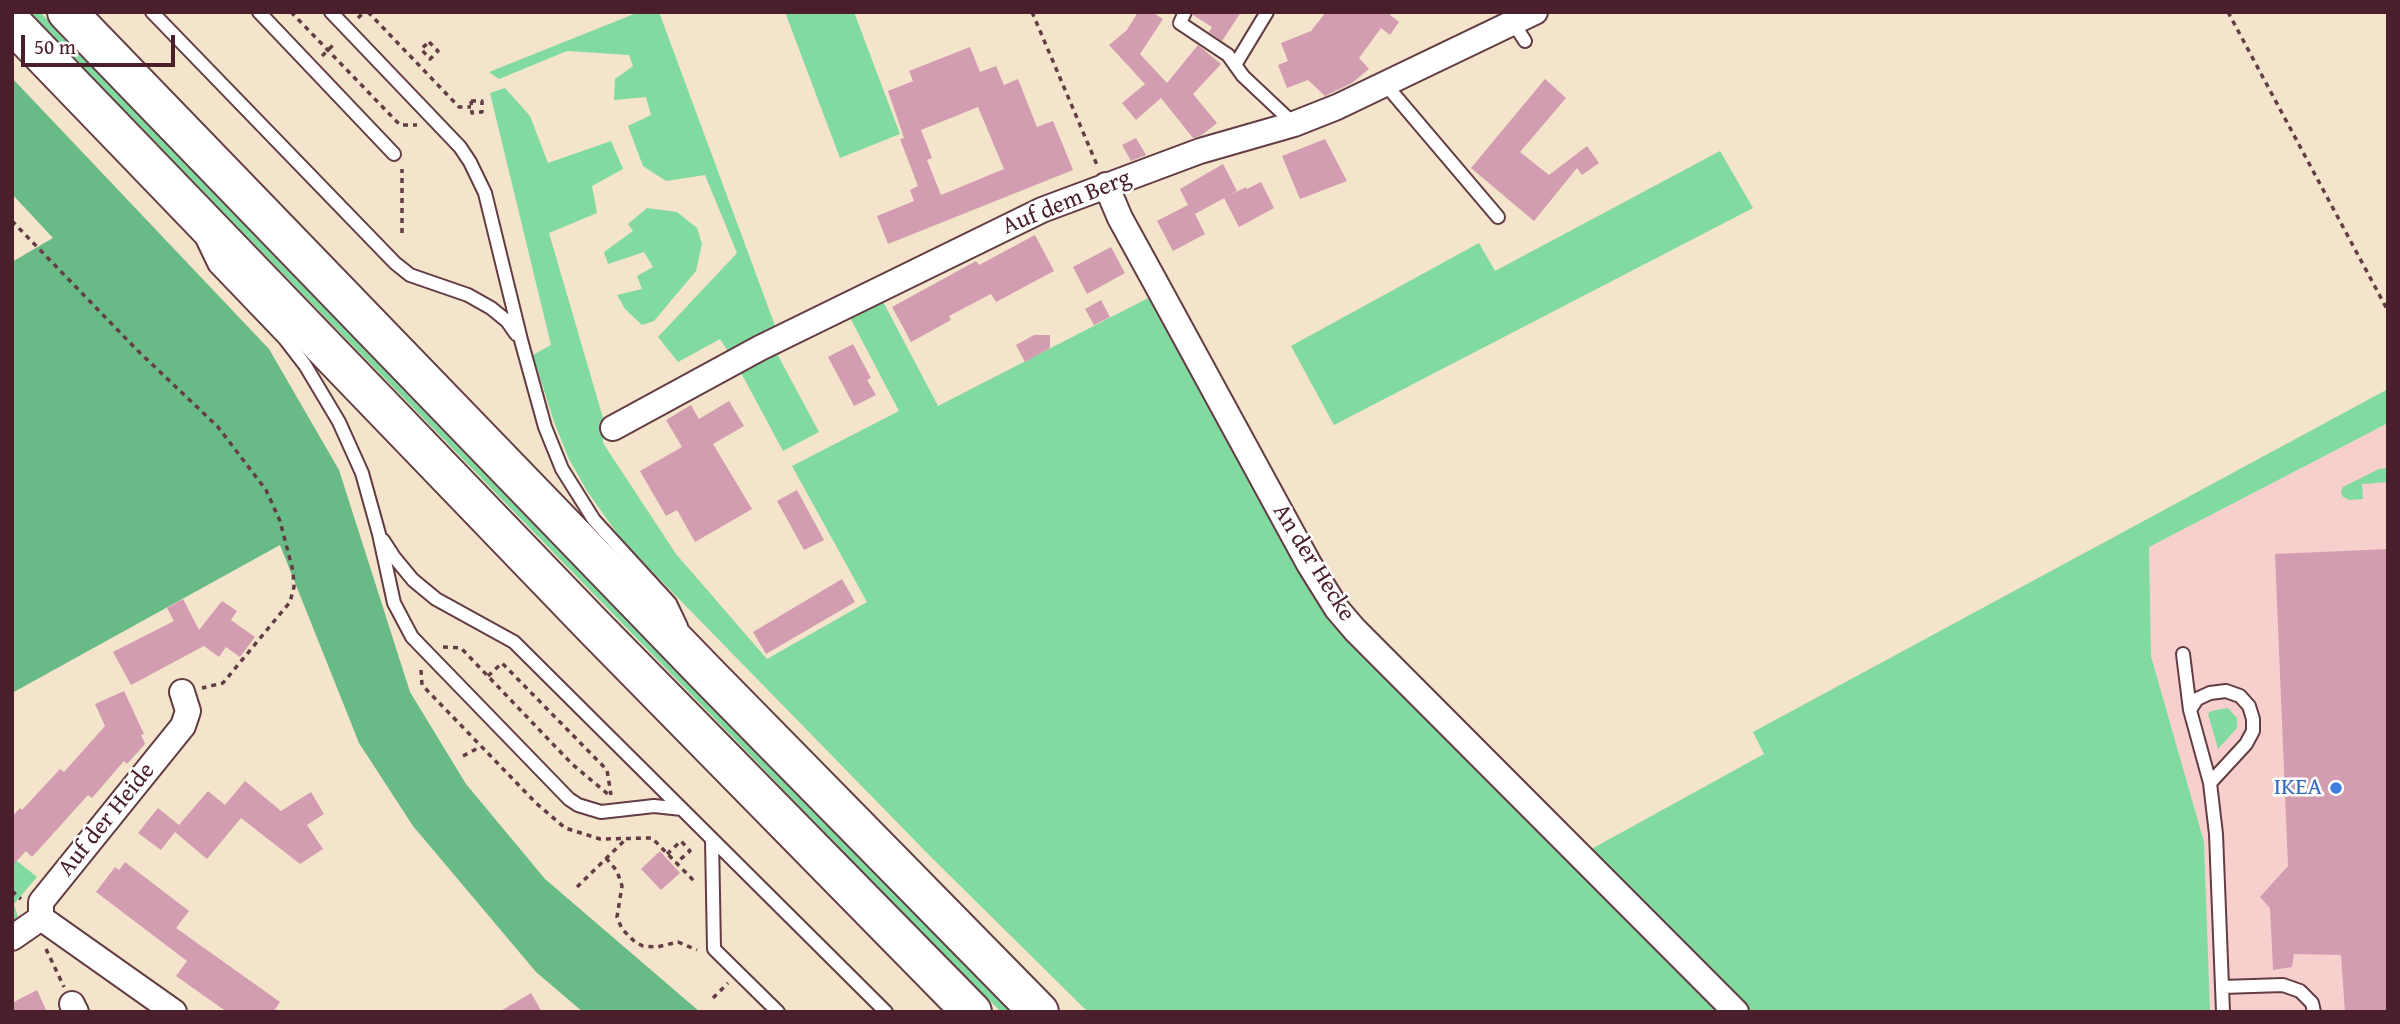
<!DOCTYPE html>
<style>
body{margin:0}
#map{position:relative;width:2400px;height:1024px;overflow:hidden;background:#f3e4cb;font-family:"Gentium Book Plus",serif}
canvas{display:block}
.frame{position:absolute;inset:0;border:14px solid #4a1f2b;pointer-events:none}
.scale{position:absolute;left:21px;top:35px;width:154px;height:32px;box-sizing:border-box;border:4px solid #4a1f2b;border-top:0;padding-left:9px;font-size:21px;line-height:24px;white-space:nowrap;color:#4a1f2b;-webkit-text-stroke:5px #fff;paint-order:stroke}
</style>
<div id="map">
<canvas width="2400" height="1024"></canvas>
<div class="frame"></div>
<div class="scale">50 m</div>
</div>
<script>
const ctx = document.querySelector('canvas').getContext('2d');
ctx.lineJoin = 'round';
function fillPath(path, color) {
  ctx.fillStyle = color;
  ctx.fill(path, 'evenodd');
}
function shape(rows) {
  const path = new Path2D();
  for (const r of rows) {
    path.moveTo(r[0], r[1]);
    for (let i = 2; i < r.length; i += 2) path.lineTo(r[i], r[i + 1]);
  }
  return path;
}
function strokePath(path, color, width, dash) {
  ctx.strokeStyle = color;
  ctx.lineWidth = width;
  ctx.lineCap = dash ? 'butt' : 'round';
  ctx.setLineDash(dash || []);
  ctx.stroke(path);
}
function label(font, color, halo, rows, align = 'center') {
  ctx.font = font + ' "Gentium Book Plus",serif';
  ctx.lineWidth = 5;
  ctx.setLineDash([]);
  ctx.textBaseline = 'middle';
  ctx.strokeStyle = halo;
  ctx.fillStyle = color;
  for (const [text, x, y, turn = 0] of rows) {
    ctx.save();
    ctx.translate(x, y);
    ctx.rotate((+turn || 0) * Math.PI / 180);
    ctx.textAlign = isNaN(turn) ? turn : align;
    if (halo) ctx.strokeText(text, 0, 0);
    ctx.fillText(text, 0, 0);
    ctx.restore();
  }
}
fillPath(shape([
 [2388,423,2388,1012,2210,1012,2204,842,2151,656,2149,547]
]), '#f7d0ce');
fillPath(shape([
 [29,12,40,12,446,434,1011,1012,1001,1012,942,953],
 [639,12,659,12,777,331,731,356,720,339,678,362,658,337,737,253,705,175,666,181,643,166,628,126,651,115,646,97,614,100,615,79,633,66,629,55,567,51,499,79,489,72],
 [785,12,854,12,900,134,840,158],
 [505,88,530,116,548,163,611,141,623,169,592,186,597,213,549,233,603,418,603,443,676,554,767,659,867,602,792,466,899,411,846,310,879,294,938,406,1154,295,1323,605,1726,1012,1088,1012,930,856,638,557,619,536,587,491,569,459,554,422,533,355,551,345,490,93],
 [1720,151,1753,208,1334,425,1291,346,1479,243,1495,271],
 [647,208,677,212,697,228,702,244,696,271,654,321,642,325,625,309,617,295,642,289,637,276,653,267,644,252,608,264,604,252,633,231,628,224],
 [775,350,819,432,783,451,739,369],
 [2388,389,2388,423,2149,547,2151,656,2204,842,2210,1012,1745,1012,1586,852,1764,754,1753,732],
 [2388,468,2388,482,2362,484,2363,499,2349,500,2342,496,2341,491,2343,487,2379,469],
 [2228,708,2237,718,2237,728,2218,749,2208,714,2211,711],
 [12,857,37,877,14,904,18,917,12,921]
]), '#81da9f');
fillPath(shape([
 [12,78,269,349,339,470,410,692,466,784,545,879,700,1012,583,1012,536,972,413,826,359,743,280,545,12,693,12,262,53,238,12,194]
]), '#68ba86');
fillPath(shape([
 [1138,12,1152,12,1163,19,1140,54,1167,83,1198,45,1221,64,1193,94,1217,123,1202,135,1193,138,1161,98,1136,120,1122,103,1145,84,1109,45,1127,30],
 [1194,12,1241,12,1222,41,1209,32,1212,27,1193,15],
 [1326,12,1392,12,1390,15,1399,22,1390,35,1381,28,1359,58,1369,69,1352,83,1325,96,1308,80,1287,88,1278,65,1288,61,1281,43,1311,31],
 [970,47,980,72,996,66,1004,85,1018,79,1037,127,1053,121,1073,170,888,244,877,216,914,201,910,190,918,186,900,139,904,138,888,91,913,81,909,71],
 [978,107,1004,169,941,195,927,160,932,158,921,130],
 [1545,79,1566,98,1520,152,1549,175,1587,146,1599,163,1582,175,1577,168,1534,221,1471,168],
 [1136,138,1146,155,1131,161,1122,145],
 [1325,139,1347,181,1300,199,1282,156],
 [1223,164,1237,191,1195,214,1205,234,1173,251,1157,221,1188,205,1180,189],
 [1261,182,1274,208,1239,227,1224,198,1246,187,1247,189],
 [1035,235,1054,271,996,302,991,294,949,316,951,320,911,342,892,307,976,261,979,265],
 [1111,247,1125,273,1087,294,1073,267],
 [1101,300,1110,317,1094,325,1085,309],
 [1034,335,1050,335,1050,348,1025,362,1016,345],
 [853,344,871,378,867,380,876,395,854,406,828,357],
 [729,401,744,426,713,444,752,509,695,542,677,510,666,516,640,471,682,447,666,420,691,405,699,419],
 [797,490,824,540,804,550,777,501],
 [2388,549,2388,1012,2345,1012,2341,955,2294,954,2292,967,2273,970,2270,908,2260,897,2288,866,2275,554],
 [842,579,855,602,766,654,753,632],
 [183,599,199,630,222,601,237,611,231,620,255,637,240,657,226,647,219,657,204,646,131,685,113,652,174,621,167,608],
 [124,691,144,734,141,735,145,744,127,764,124,761,92,798,88,795,32,857,26,851,12,866,12,817,20,808,22,810,60,769,64,772,105,726,95,704],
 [245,781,281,811,311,792,324,814,307,825,323,849,300,864,241,818,207,859,175,832,161,850,138,833,158,808,179,825,208,791,225,805],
 [660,851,680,873,661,890,641,869],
 [125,862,189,911,176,928,280,1002,273,1012,227,1012,176,976,187,961,96,892,115,867,119,870],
 [37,990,47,1012,12,1012,12,1003],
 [531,993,542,1012,499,1012]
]), '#d39db1');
const lane = shape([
 [152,12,395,263,410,275,468,295,491,308,507,321,516,334],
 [259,12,394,154],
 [331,12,460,147,470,162,485,193,521,340,545,427,562,469,594,520,670,603,681,626],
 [1185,12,1180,23,1228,55,1243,76,1294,124],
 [1514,24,1525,41],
 [1235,65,1267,12],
 [1386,85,1498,217],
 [203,241,215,266,285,339,305,365,339,422,362,473,379,534,394,603,412,637,569,799,578,805,601,812,654,806,682,809],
 [383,540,394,557,413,580,436,599,514,642,886,1012],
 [2183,654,2190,710],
 [2210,783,2246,744,2253,731,2253,719,2249,706,2240,696,2226,691,2210,693,2197,699,2190,710,2210,783,2216,834,2223,1012],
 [712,839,714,949,778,1012],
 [2222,987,2283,985,2300,991,2312,1003,2314,1012]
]);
const street = shape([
 [1106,185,1120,218,1153,278,1309,564,1337,609,1355,630,1736,1012],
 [613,428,760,348,1042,210,1200,151,1294,124,1337,107,1535,12],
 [41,918,41,902,183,726,188,711,182,692],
 [41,918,174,1012],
 [12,938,41,918],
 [72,1004,76,1012]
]);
const highway = shape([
 [67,12,706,673,1039,1012],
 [12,23,595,628,972,1012]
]);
strokePath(lane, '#633d43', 16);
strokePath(street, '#633d43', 28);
strokePath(highway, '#633d43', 42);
strokePath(shape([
 [291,12,400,125,417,125],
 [368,12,459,107,471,107],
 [1032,12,1097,165],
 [2228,12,2388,311],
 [358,18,364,12],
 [429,42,438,51,430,59,421,49,429,42],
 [322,56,336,42],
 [471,101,482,101,482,112,472,113,471,101],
 [12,221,137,350,218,427,266,490,280,521,293,571,294,587,290,602,223,683,202,688],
 [402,233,402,169],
 [443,647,461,648,572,764,609,795],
 [421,670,422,685,536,803,565,828,600,839,652,838,696,883],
 [488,676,502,663,607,770,611,795],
 [463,756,480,747],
 [667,854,681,841,690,851,676,863],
 [606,858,617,871,622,886,617,917,622,929,635,942,643,946,657,947,678,942,697,950],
 [577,887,626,839],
 [12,891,21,899],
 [46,949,64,987],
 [713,998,728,983]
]), '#633d43', 3.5, [5, 5]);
strokePath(lane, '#fff', 12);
strokePath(street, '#fff', 24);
strokePath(highway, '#fff', 38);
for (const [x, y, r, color] of [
 [2336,788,7,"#3f7fe0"]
]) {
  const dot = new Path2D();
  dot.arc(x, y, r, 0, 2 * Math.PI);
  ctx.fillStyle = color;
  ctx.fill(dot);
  strokePath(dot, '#fff', 2.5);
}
label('24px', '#4a1f2b', '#fff', [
 ["Auf dem Berg",1067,203,-22],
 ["An der Hecke",1313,563,58],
 ["Auf der Heide",107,820,-51]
]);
label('24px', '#366cbe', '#fff', [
 ["IKEA",2322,788]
], 'right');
</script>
